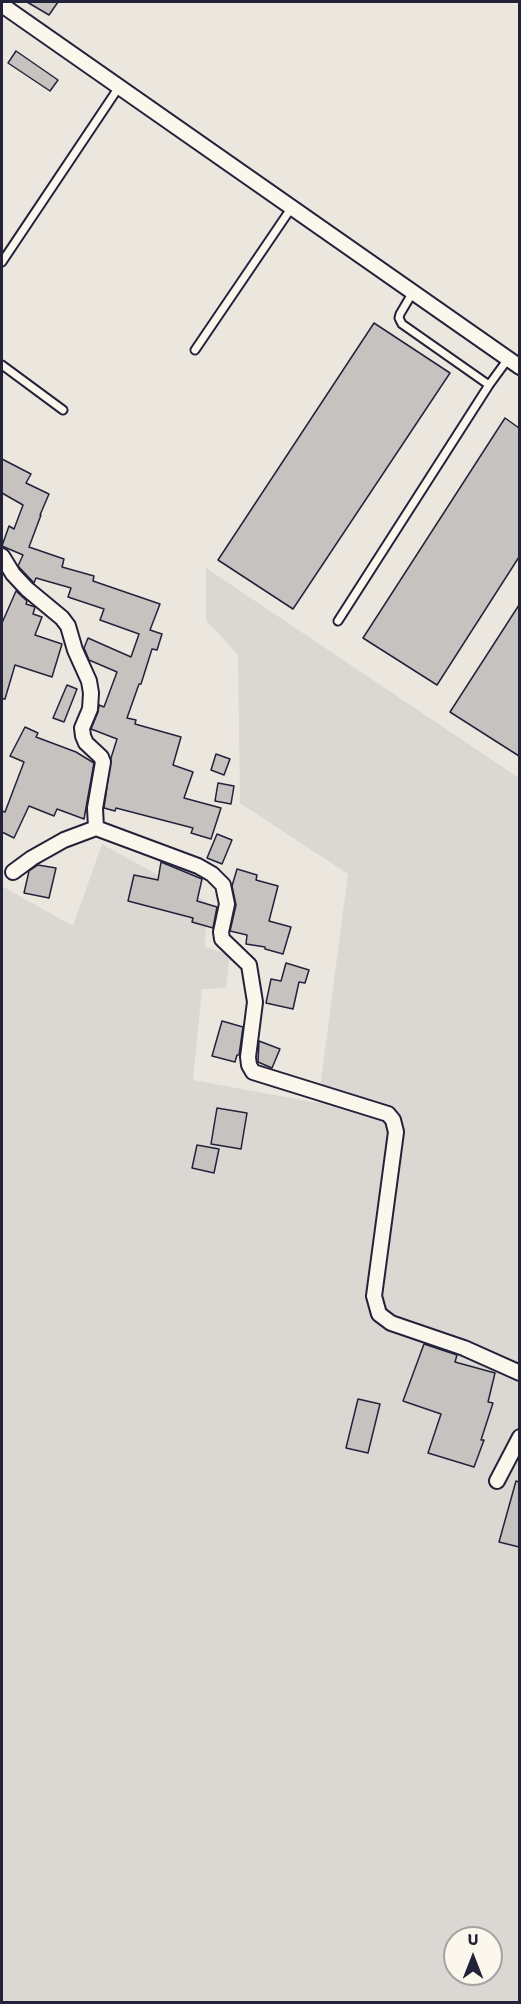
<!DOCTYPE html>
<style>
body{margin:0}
#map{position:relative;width:521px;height:2004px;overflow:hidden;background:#fbf7ec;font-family:"Shantell Sans",sans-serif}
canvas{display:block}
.frame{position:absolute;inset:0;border:3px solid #22223b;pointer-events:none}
.north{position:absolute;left:443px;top:1926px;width:60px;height:60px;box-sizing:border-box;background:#fbf7ec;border:2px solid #a4a2a5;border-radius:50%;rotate:0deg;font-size:16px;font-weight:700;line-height:24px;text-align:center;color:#22223b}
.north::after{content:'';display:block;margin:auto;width:21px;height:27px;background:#22223b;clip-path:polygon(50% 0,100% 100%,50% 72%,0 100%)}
</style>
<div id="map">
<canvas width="521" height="2004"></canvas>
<div class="frame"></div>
<div class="north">U</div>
</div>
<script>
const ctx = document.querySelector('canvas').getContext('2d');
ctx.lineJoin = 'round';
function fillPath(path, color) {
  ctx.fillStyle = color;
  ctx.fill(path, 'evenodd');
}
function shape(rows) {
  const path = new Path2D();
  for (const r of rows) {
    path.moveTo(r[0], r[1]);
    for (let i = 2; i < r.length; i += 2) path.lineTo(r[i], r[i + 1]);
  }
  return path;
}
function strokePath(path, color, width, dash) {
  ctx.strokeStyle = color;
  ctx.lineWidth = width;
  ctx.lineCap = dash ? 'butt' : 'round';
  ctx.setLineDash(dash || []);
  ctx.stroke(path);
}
fillPath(shape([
 [2,2,519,2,519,2002,2,2002],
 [455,1938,491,1938,491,1974,455,1974]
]), '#ebe7df');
fillPath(shape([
 [206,568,519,778,519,2002,2,2002,2,886,73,926,102,844,207,902,205,947,230,955,226,988,202,989,193,1080,318,1103,348,874,240,803,238,655,206,620],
 [455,1938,491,1938,491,1974,455,1974]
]), '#dbd8d3');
const building = shape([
 [27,2,58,2,49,15,27,2],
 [16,51,58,80,50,91,8,63,16,51],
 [374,323,450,373,293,609,218,560,374,323],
 [505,418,519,428,519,557,437,685,363,638,505,418],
 [2,459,31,474,26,483,49,494,40,515,41,515,29,547,64,559,62,567,94,576,93,581,160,604,150,630,162,634,157,650,152,649,141,684,139,684,127,718,136,720,135,724,181,737,173,765,193,772,184,798,221,808,211,839,191,833,193,828,116,808,115,811,104,808,111,758,117,739,91,729,98,712,99,705,104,707,117,672,89,660,84,648,88,638,131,657,139,634,100,620,104,609,68,597,71,588,36,578,34,583,18,566,23,555,2,546,9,526,14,529,23,505,2,493,2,459],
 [16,591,27,601,26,604,35,607,33,614,42,617,35,635,62,644,52,677,15,665,5,699,2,699,2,623,16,591],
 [519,605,519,756,450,712,519,605],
 [67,685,77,689,64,722,53,718,67,685],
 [25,727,38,733,36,737,76,752,94,763,84,819,57,809,54,816,29,806,14,838,2,832,2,811,5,812,24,762,10,756,25,727],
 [216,754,230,759,224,775,211,770,216,754],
 [218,783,234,786,231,804,215,801,218,783],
 [217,834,232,840,222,864,207,858,217,834],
 [161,862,202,879,197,901,217,907,213,928,192,922,193,918,128,901,134,875,158,880,161,862],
 [38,865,56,868,49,898,24,893,29,871,38,865],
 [237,869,257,875,256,880,278,886,269,921,291,927,283,954,265,949,265,947,246,944,247,935,230,931,236,905,232,886,237,869],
 [286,963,309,970,305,983,299,982,293,1009,266,1003,271,979,281,981,286,963],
 [222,1021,243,1027,239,1055,237,1055,235,1062,212,1056,222,1021],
 [259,1041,280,1049,272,1068,258,1062,259,1041],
 [217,1108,247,1113,241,1149,211,1144,217,1108],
 [197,1145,219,1149,214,1173,192,1168,197,1145],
 [424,1344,457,1355,455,1362,495,1373,488,1402,493,1403,481,1440,484,1440,474,1467,428,1453,441,1414,403,1401,424,1344],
 [358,1399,380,1404,368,1453,346,1448,358,1399],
 [516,1481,519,1482,519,1547,499,1542,516,1481]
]);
fillPath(building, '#c6c2c0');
strokePath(building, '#22223b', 1.5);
const lane = shape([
 [2,262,119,87],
 [413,292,400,314,399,318,402,324,489,385],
 [195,350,292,207],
 [2,365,63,410],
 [338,621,489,385,508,359]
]);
const street = shape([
 [2,5,520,367],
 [2,556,13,574,27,589,62,618,68,626,75,650,89,681,91,693,90,709,82,728,83,736,86,743,101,757,103,762,95,808,96,828,198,866,212,874,223,885,227,904,221,932,222,939,249,965,255,1002,248,1057,249,1065,253,1072,388,1114,393,1120,396,1132,374,1296,379,1314,391,1323,464,1348,520,1373],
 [13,872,32,858,64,840,96,828],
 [497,1481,520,1437]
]);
strokePath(lane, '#22223b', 11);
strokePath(street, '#22223b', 18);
strokePath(lane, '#fbf7ec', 7);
strokePath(street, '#fbf7ec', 14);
</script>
